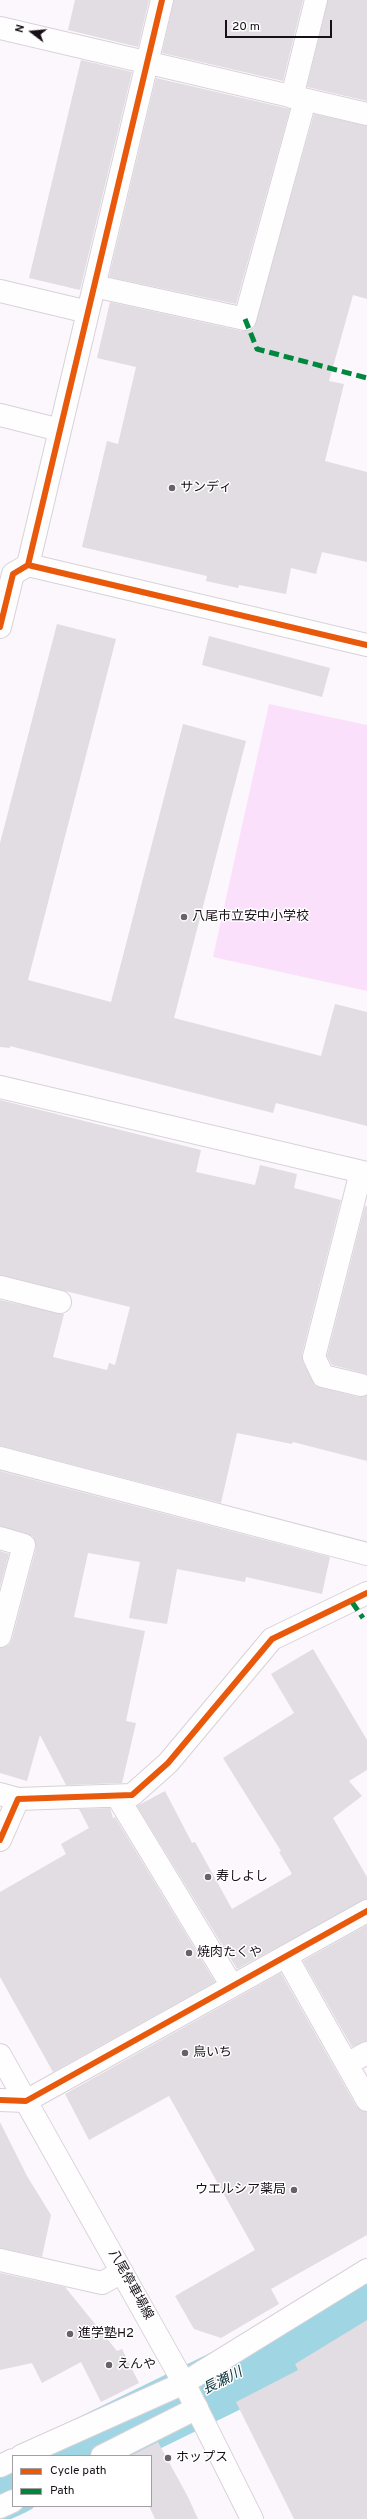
<!DOCTYPE html>
<meta charset="utf-8">
<style>
body{margin:0}
#map{position:relative;width:367px;height:2519px;overflow:hidden;background:#fcf7fc;font-family:Overpass,sans-serif}
canvas{display:block}
.legend{position:absolute;left:12px;top:2455px;width:140px;height:52px;box-sizing:border-box;background:#fff;border:1px solid #a39fa3;margin:0;padding:5px 7px;list-style:none;font-size:12px;color:#181018}
.legend li{display:flex;align-items:center;gap:8px;height:20px}
.legend b{width:20px;border:1px solid #a39fa3}
.north{position:absolute;left:12px;top:12px;width:40px;height:40px;-webkit-text-stroke:3px #fff;paint-order:stroke;rotate:286deg;font-size:11px;font-weight:700;line-height:16px;text-align:center;color:#181018}
.north::after{content:'';display:block;margin:auto;width:14px;height:18px;background:#181018;clip-path:polygon(50% 0,100% 100%,50% 72%,0 100%)}
.scale{position:absolute;left:225px;top:20px;width:107px;height:18px;box-sizing:border-box;border:2px solid #181018;border-top:0;padding-left:5px;font-size:12px;line-height:14px;white-space:nowrap;color:#181018;-webkit-text-stroke:3px #fff;paint-order:stroke}
</style>
<div id="map">
<canvas width="367" height="2519"></canvas>
<ul class="legend">
<li><b style="height:5px;background:#e8590c"></b>Cycle path</li>
<li><b style="height:5px;background:#00873e"></b>Path</li>
</ul>
<div class="north">N</div>
<div class="scale">20 m</div>
</div>
<script>
const ctx = document.querySelector('canvas').getContext('2d');
ctx.lineJoin = 'round';
function fillPath(path, color) {
  ctx.fillStyle = color;
  ctx.fill(path, 'evenodd');
}
function shape(rows) {
  const path = new Path2D();
  for (const r of rows) {
    path.moveTo(r[0], r[1]);
    for (let i = 2; i < r.length; i += 2) path.lineTo(r[i], r[i + 1]);
  }
  return path;
}
function strokePath(path, color, width, dash) {
  ctx.strokeStyle = color;
  ctx.lineWidth = width;
  ctx.lineCap = dash ? 'butt' : 'round';
  ctx.setLineDash(dash || []);
  ctx.stroke(path);
}
function label(font, color, halo, rows, align = 'center') {
  ctx.font = font + ' Overpass,"Noto Sans JP",sans-serif';
  ctx.lineWidth = 3;
  ctx.setLineDash([]);
  ctx.textBaseline = 'middle';
  ctx.strokeStyle = halo;
  ctx.fillStyle = color;
  for (const [text, x, y, turn = 0] of rows) {
    ctx.save();
    ctx.translate(x, y);
    ctx.rotate((+turn || 0) * Math.PI / 180);
    ctx.textAlign = isNaN(turn) ? turn : align;
    if (halo) ctx.strokeText(text, 0, 0);
    ctx.fillText(text, 0, 0);
    ctx.restore();
  }
}
fillPath(shape([
 [269,704,367,725,367,991,213,957]
]), '#fbe0fc');
strokePath(shape([
 [72,2456,242,2373,367,2295],
 [0,2489,13,2483]
]), '#a0d5e3', 64);
fillPath(shape([
 [75,0,149,0,138,47,68,30],
 [174,0,303,0,283,81,162,53],
 [328,0,367,0,367,101,307,87],
 [81,60,132,72,80,290,29,278],
 [156,78,290,109,236,304,109,277],
 [314,114,367,126,367,299,353,295,329,381,344,384,325,461,367,472,367,562,322,552,316,574,291,568,286,594,239,585,238,588,206,581,207,576,82,547,107,441,118,444,136,367,97,358,110,302,242,331,254,328],
 [57,624,116,639,28,980,111,1002,183,724,246,741,174,1018,321,1056,335,1004,367,1012,367,1126,276,1103,273,1113,10,1046,10,1048,0,1047,0,843],
 [209,636,330,668,322,697,202,665],
 [0,1100,201,1150,196,1172,255,1185,260,1165,297,1174,294,1188,341,1200,302,1354,303,1362,315,1386,358,1397,367,1396,367,1461,293,1442,292,1444,237,1433,221,1503,0,1446,0,1300,64,1314,53,1357,107,1370,109,1363,115,1365,130,1307,0,1275],
 [365,1206,367,1206,367,1374,332,1365,327,1356],
 [0,1471,330,1557,322,1594,246,1577,245,1582,177,1569,167,1624,129,1618,140,1562,88,1553,74,1617,145,1631,126,1721,136,1723,122,1783,66,1785,40,1735,27,1781,0,1773,0,1648,9,1645,12,1639,36,1548,33,1536,0,1526],
 [0,1551,9,1554,0,1587],
 [313,1649,367,1740,367,1770,349,1781,362,1796,333,1818,367,1877,367,1899,237,1969,137,1806,165,1791,192,1843,195,1842,232,1909,292,1874,279,1852,281,1851,223,1758,294,1713,271,1674],
 [110,1808,113,1818,115,1817,215,1982,53,2072,0,1977,0,1892,66,1854,61,1844,89,1828,79,1809],
 [367,1925,367,2041,352,2047,303,1961],
 [281,1973,356,2106,367,2112,367,2235,271,2289,279,2304,221,2338,194,2329,175,2296,255,2250,169,2096,89,2140,65,2094],
 [0,2122,27,2176,51,2215,42,2257,0,2248],
 [0,2273,65,2287,117,2351,122,2349,139,2383,101,2402,81,2362,42,2383,32,2363,0,2370],
 [367,2320,367,2519,294,2519,236,2402,298,2370,295,2364],
 [158,2442,188,2497,198,2519,155,2519,149,2506,151,2506,151,2456,130,2456]
]), '#e2dce3');
const minor = shape([
 [0,28,367,114],
 [292,97,316,0],
 [94,286,245,319,305,100],
 [0,291,88,312],
 [0,415,60,430],
 [28,565,162,0],
 [0,627,13,574,28,565,367,645],
 [0,1087,367,1173],
 [361,1172,314,1357,323,1376,361,1385],
 [0,1287,60,1302],
 [0,1458,367,1554],
 [0,1538,24,1545,0,1636],
 [0,1794,18,1799],
 [117,1796,232,1986],
 [0,1840,18,1799,132,1795,168,1763,272,1639,367,1593],
 [286,1956,367,2100],
 [347,2064,367,2053],
 [0,2100,26,2101,367,1911],
 [0,2260,102,2283,122,2272],
 [21,2456,184,2383,367,2270],
 [102,2456,197,2408],
 [0,2466,13,2460],
 [0,2507,13,2501]
]);
const major = shape([
 [0,2055,184,2383,252,2519]
]);
strokePath(minor, '#d8d2d8', 24);
strokePath(major, '#d8d2d8', 24);
strokePath(minor, '#fffeff', 22);
strokePath(major, '#fffeff', 22);
strokePath(shape([
 [245,319,257,349,367,378],
 [352,1602,363,1618]
]), '#00873e', 5, [10, 5]);
strokePath(shape([
 [28,565,162,0],
 [0,627,13,574,28,565,367,645],
 [0,1840,18,1799,132,1795,168,1763,272,1639,367,1593],
 [0,2100,26,2101,367,1911]
]), '#e8590c', 6);
for (const [x, y, r, color] of [
 [172,488,4,"#686168"],
 [184,917,4,"#686168"],
 [208,1877,4,"#686168"],
 [189,1953,4,"#686168"],
 [185,2053,4,"#686168"],
 [294,2190,4,"#686168"],
 [70,2334,4,"#686168"],
 [109,2365,4,"#686168"],
 [168,2458,4,"#686168"]
]) {
  const dot = new Path2D();
  dot.arc(x, y, r, 0, 2 * Math.PI);
  ctx.fillStyle = color;
  ctx.fill(dot);
  strokePath(dot, '#fff', 1.5);
}
label('13px', '#181018', '#fff', [
 ["サンディ",180,488],
 ["八尾市立安中小学校",192,917],
 ["寿しよし",216,1877],
 ["焼肉たくや",197,1953],
 ["鳥いち",193,2053],
 ["ウエルシア薬局",286,2190,"right"],
 ["進学塾H2",78,2334],
 ["えんや",117,2365],
 ["ホップス",176,2458]
], 'left');
label('13px', '#181018', '#fff', [
 ["八尾停車場線",130,2285,61]
]);
label('italic 14px', '#0a3139', '#fff', [
 ["長瀬川",223,2382,-27]
]);
</script>
